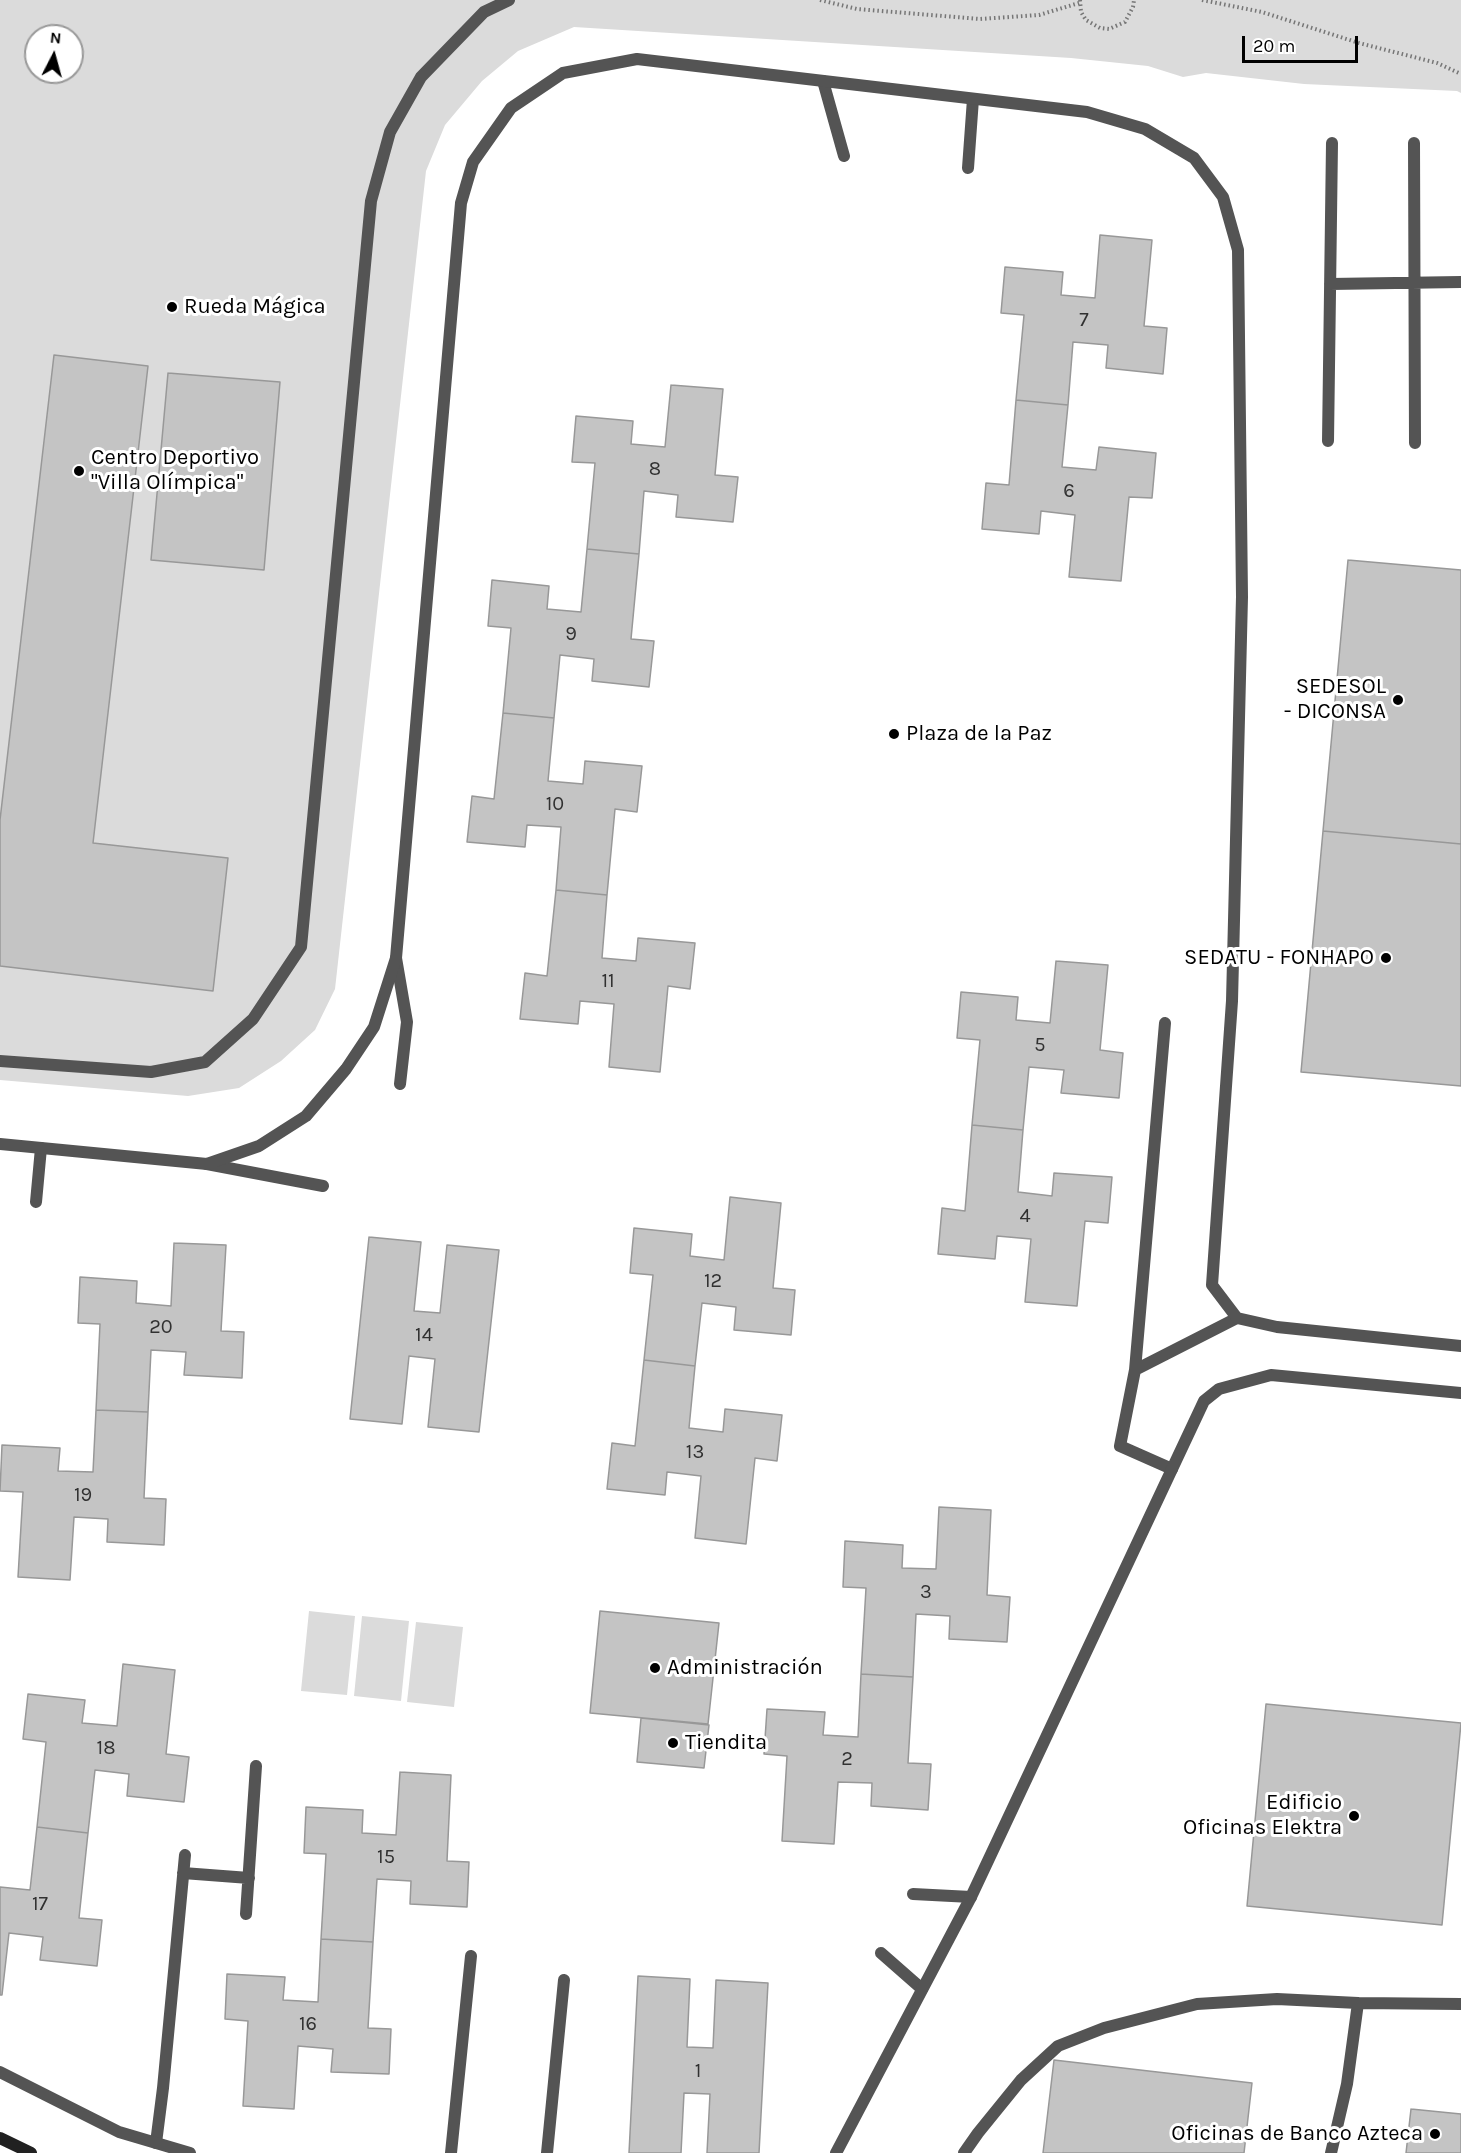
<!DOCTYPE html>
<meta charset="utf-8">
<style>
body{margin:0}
#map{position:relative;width:1461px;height:2153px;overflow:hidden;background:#fff;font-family:Karla,sans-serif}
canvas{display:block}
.north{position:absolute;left:24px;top:24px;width:60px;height:60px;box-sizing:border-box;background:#fff;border:2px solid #999;border-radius:50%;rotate:6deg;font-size:16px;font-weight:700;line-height:24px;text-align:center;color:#000}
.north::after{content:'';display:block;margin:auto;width:21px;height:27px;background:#000;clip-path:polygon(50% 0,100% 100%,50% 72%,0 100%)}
.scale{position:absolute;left:1242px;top:36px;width:116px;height:27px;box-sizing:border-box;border:3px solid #000;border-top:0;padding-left:8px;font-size:18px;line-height:21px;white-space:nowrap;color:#000;-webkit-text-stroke:4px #fff;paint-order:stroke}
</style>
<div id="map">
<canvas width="1461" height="2153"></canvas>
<div class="north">N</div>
<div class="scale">20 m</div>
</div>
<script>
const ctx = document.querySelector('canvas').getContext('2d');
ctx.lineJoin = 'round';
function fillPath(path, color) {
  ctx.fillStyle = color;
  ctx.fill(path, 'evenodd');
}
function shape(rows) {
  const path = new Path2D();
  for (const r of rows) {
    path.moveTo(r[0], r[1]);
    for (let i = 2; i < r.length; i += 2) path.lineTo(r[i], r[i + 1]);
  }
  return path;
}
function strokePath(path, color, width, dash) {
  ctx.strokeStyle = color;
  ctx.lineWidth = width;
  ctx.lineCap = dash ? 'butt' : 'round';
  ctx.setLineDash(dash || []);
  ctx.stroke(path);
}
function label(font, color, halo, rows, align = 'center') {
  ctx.font = font + ' Karla,sans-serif';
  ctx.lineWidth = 6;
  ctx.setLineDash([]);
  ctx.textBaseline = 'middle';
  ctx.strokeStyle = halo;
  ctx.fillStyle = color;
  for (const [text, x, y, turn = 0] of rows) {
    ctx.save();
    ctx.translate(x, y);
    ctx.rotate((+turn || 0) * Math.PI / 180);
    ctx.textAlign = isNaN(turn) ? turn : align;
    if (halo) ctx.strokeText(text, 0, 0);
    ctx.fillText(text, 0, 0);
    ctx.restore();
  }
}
fillPath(shape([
 [0,0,1461,0,1461,93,1457,91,1304,84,1206,73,1183,77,1148,66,1071,58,574,27,518,51,482,81,445,125,426,171,335,989,315,1030,281,1061,239,1088,188,1096,0,1080],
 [36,36,72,36,72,72,36,72],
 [168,373,280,382,264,570,151,560],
 [309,1611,355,1616,347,1695,301,1691],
 [362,1616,409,1621,401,1701,354,1696],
 [416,1622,463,1627,454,1707,407,1702]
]), '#dbdbdb');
const building = shape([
 [1100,235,1152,240,1144,326,1167,328,1163,374,1106,368,1108,345,1073,342,1068,405,1016,400,1024,315,1001,313,1005,267,1063,272,1061,295,1095,298,1100,235],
 [54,355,148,366,93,843,228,858,213,991,0,966,0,820,54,355],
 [168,373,280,382,264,570,151,560,168,373],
 [671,385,723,389,715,475,738,477,733,522,676,517,678,495,644,491,639,554,587,549,595,463,572,462,576,416,633,421,631,444,665,447,671,385],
 [1016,400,1068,405,1062,467,1096,470,1099,447,1156,453,1152,498,1129,497,1121,581,1069,577,1075,515,1041,511,1039,534,982,529,986,483,1009,485,1016,400],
 [587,549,639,554,631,639,654,641,649,687,592,681,594,659,560,655,554,718,503,713,511,628,488,626,492,580,549,586,547,609,581,612,587,549],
 [1348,560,1461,570,1461,844,1323,831,1348,560],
 [503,713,554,718,548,781,583,784,585,761,642,766,637,812,615,809,607,895,556,890,561,827,527,825,525,847,467,842,472,796,494,799,503,713],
 [1323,831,1461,844,1461,1086,1301,1072,1323,831],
 [556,890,607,895,602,958,636,961,638,938,695,943,690,989,668,986,660,1072,609,1067,614,1004,580,1001,578,1024,520,1019,525,973,547,976,556,890],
 [1056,961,1108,965,1100,1050,1123,1053,1119,1098,1061,1093,1064,1070,1029,1067,1023,1130,972,1125,980,1040,957,1038,961,992,1018,997,1016,1020,1050,1023,1056,961],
 [972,1125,1023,1130,1018,1192,1052,1196,1054,1173,1112,1177,1108,1223,1085,1221,1077,1306,1025,1302,1031,1239,997,1236,995,1259,938,1254,942,1208,965,1211,972,1125],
 [730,1197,781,1203,773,1288,795,1290,791,1335,734,1330,736,1307,702,1303,695,1366,644,1360,653,1275,630,1273,634,1228,692,1234,690,1256,724,1260,730,1197],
 [369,1237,421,1242,414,1311,440,1313,447,1245,499,1250,479,1432,428,1427,435,1359,409,1356,402,1424,350,1419,369,1237],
 [174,1243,226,1245,221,1331,244,1332,242,1378,184,1375,186,1352,151,1350,148,1412,96,1410,100,1324,78,1323,80,1277,137,1281,136,1303,171,1306,174,1243],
 [644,1360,695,1366,689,1428,723,1432,725,1409,782,1415,777,1461,755,1458,746,1544,695,1538,701,1476,667,1472,665,1495,607,1489,612,1443,635,1446,644,1360],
 [96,1410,148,1412,144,1498,166,1499,164,1545,107,1542,108,1519,74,1517,70,1580,18,1577,23,1492,0,1491,2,1445,60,1448,58,1471,93,1472,96,1410],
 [939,1507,991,1510,987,1595,1010,1597,1007,1642,949,1639,950,1616,916,1614,913,1677,861,1674,866,1588,843,1587,845,1541,903,1545,902,1568,936,1569,939,1507],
 [600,1611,719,1623,708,1724,590,1713,600,1611],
 [123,1664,175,1670,166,1754,189,1757,184,1802,127,1796,129,1774,95,1770,88,1833,37,1827,46,1742,23,1739,28,1694,85,1700,82,1723,117,1726,123,1664],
 [861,1674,913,1677,908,1763,931,1764,928,1810,871,1806,872,1783,838,1782,834,1844,782,1841,787,1756,764,1754,767,1709,825,1712,823,1735,858,1737,861,1674],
 [1266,1704,1461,1723,1442,1925,1247,1906,1266,1704],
 [641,1718,709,1725,704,1768,637,1762,641,1718],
 [400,1772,451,1775,447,1861,469,1862,467,1907,410,1904,411,1881,377,1879,373,1942,321,1939,326,1854,304,1853,306,1807,363,1810,362,1833,396,1835,400,1772],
 [37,1827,88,1833,79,1918,102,1920,97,1966,40,1960,43,1937,9,1933,2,1995,0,1995,0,1887,30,1890,37,1827],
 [321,1939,373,1942,368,2028,391,2029,389,2074,331,2072,333,2049,298,2046,294,2109,243,2106,248,2021,225,2019,227,1974,285,1977,283,2000,318,2002,321,1939],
 [638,1976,690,1979,687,2047,713,2048,716,1980,768,1983,759,2153,707,2153,710,2094,684,2093,681,2153,629,2153,638,1976],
 [1054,2060,1252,2083,1244,2153,1043,2153,1054,2060],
 [1411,2109,1461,2114,1461,2153,1406,2153,1411,2109]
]);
fillPath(building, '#c4c4c4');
strokePath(building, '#989898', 1.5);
strokePath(shape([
 [820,0,857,9,980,19,1039,15,1079,3],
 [1080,0,1081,12,1086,20,1100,28,1109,29,1125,22,1133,7,1134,0],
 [1202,0,1262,12,1359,43,1437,63,1461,74]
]), '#767676', 4, [1.5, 3]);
strokePath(shape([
 [823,81,844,156],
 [1414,143,1415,443],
 [968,168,973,99],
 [1330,284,1461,282],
 [1328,441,1332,143],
 [396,958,407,1022,400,1084],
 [1165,1023,1135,1370,1120,1446,1172,1469],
 [0,1061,151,1072,205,1062,253,1019,301,947,371,201,390,132,421,77,484,12,509,0],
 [207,1164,323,1186],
 [36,1202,41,1148],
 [1135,1370,1237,1318],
 [183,1873,249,1878],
 [913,1894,971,1897],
 [246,1914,256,1766],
 [881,1953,922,1989],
 [156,2143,163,2088,185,1855],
 [451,2153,471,1956],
 [547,2153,564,1980],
 [964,2153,978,2133,1021,2080,1058,2046,1104,2028,1197,2004,1277,1999,1358,2003,1461,2004],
 [1331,2153,1347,2084,1358,2003]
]), '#545454', 12);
strokePath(shape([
 [0,1144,207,1164,259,1146,306,1116,346,1069,374,1027,396,958,461,203,473,162,511,108,563,73,637,59,1087,112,1145,129,1194,158,1223,197,1238,250,1242,597,1232,1001,1212,1285,1237,1318,1277,1327,1461,1346],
 [0,2072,119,2132,190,2153],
 [836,2153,971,1897,1204,1401,1219,1389,1271,1375,1461,1393]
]), '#545454', 12);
strokePath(shape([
 [0,2138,31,2153]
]), '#212121', 12);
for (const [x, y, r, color] of [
 [172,307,6,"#000"],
 [79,471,6,"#000"],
 [1398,700,6,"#000"],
 [894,734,6,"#000"],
 [1386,958,6,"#000"],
 [655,1668,6,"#000"],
 [673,1743,6,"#000"],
 [1354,1816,6,"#000"],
 [1435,2134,6,"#000"]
]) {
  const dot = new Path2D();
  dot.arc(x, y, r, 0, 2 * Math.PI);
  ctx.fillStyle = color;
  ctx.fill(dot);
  strokePath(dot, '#fff', 2);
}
label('20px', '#313131', null, [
 ["7",1084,320],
 ["8",655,469],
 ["6",1069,491],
 ["9",571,634],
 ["10",555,804],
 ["11",608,981],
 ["5",1040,1045],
 ["4",1025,1216],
 ["12",713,1281],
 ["20",161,1327],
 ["14",424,1335],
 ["13",695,1452],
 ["19",83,1495],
 ["3",926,1592],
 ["18",106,1748],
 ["2",847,1759],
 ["15",386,1857],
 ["17",40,1904],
 ["16",308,2024],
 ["1",698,2071]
]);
label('22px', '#000', '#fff', [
 ["Rueda Mágica",184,307],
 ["Centro Deportivo",91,458],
 ["\"Villa Olímpica\"",91,483],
 ["SEDESOL",1386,687,"right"],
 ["- DICONSA",1386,712,"right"],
 ["Plaza de la Paz",906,734],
 ["SEDATU - FONHAPO",1374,958,"right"],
 ["Administración",667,1668],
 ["Tiendita",685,1743],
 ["Edificio",1342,1803,"right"],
 ["Oficinas Elektra",1342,1828,"right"],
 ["Oficinas de Banco Azteca",1423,2134,"right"]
], 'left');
</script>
